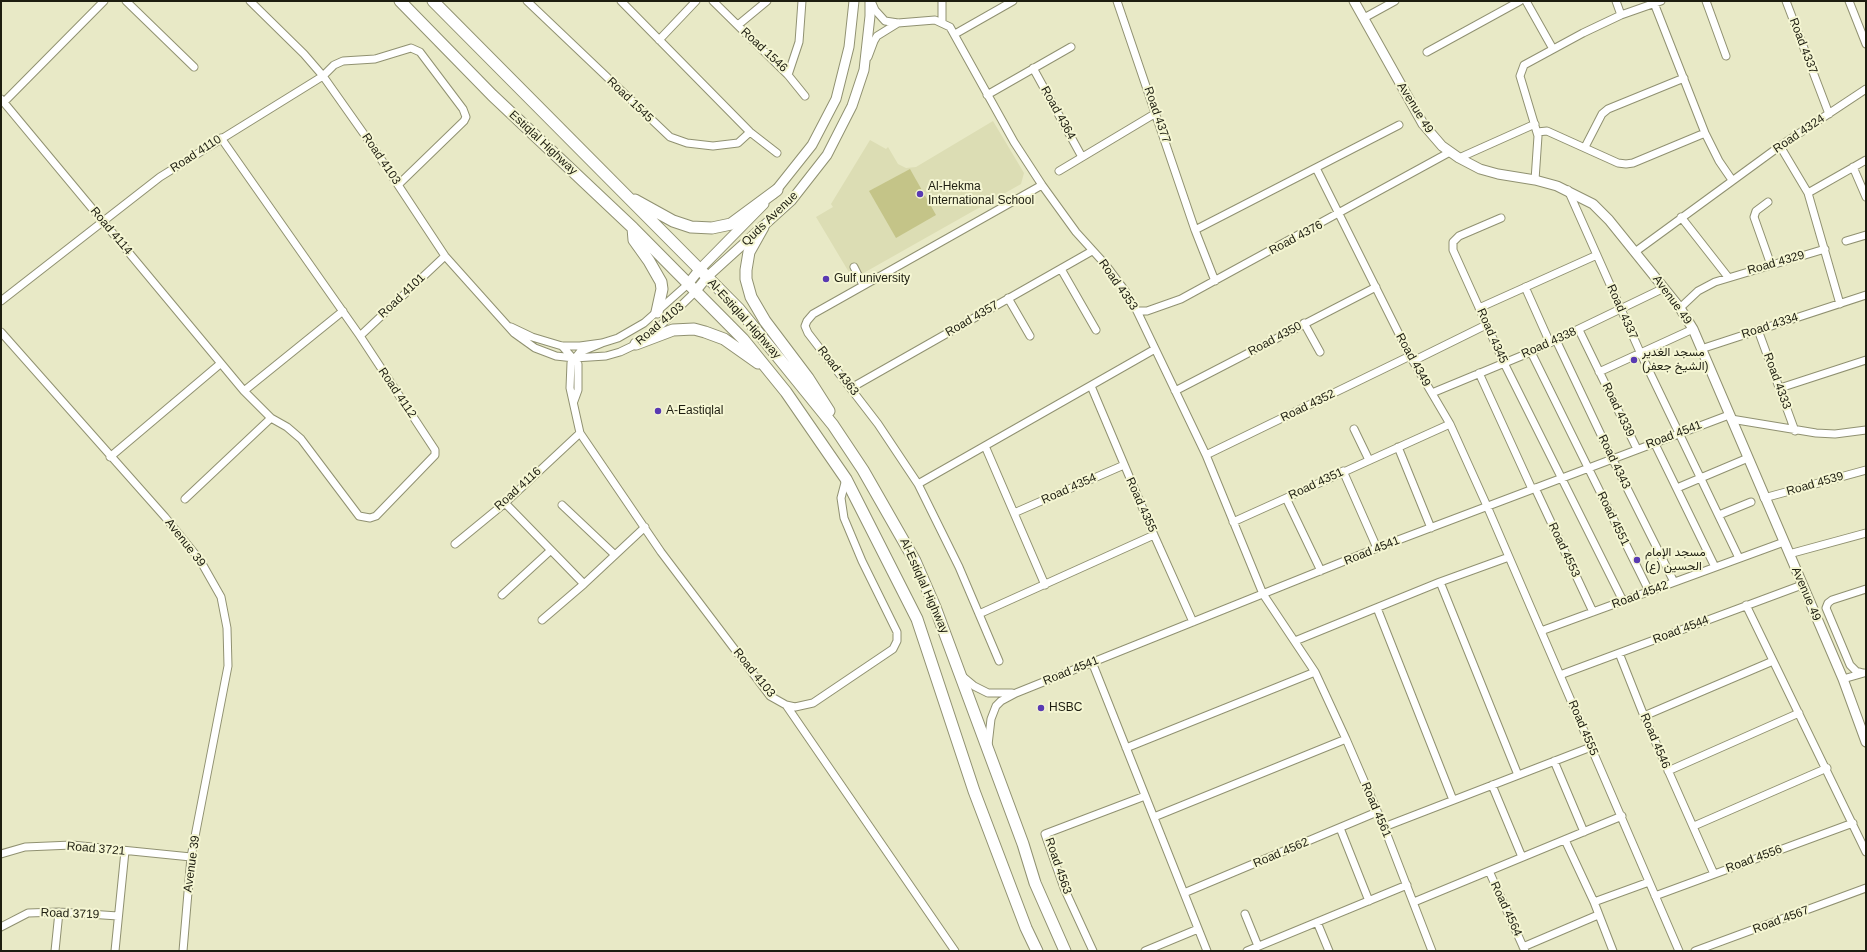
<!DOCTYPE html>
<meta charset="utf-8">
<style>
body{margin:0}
#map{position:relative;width:1867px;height:952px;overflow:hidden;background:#e8e9c6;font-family:Arial,sans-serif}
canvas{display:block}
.frame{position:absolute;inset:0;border:2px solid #1d1d10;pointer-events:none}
</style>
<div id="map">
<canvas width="1867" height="952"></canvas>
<div class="frame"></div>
</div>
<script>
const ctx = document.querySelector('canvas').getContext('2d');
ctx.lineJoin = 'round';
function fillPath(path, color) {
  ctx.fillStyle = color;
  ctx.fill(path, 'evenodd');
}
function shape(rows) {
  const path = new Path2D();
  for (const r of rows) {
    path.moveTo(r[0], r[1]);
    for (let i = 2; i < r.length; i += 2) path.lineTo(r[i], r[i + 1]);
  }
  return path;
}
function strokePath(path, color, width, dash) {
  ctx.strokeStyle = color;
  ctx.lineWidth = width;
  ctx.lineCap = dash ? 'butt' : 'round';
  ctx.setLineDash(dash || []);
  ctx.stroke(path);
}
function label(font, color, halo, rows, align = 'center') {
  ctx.font = font + ' Arial,Vazirmatn,sans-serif';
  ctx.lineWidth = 4;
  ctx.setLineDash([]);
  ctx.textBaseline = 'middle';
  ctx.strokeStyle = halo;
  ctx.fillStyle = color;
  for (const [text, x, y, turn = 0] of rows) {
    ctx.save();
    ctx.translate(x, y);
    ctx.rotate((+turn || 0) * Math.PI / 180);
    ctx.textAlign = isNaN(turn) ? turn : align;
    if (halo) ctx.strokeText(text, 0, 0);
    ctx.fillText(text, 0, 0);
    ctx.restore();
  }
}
fillPath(shape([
 [993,121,1024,173,1021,184,853,279,816,217,833,207,831,204,870,140,886,149,888,147,898,164,906,168,916,167]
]), '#dcddb4');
fillPath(shape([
 [910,169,936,215,896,238,869,191]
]), '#c4c488');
const street = shape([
 [126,1,194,67],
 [250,1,304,54,323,76,371,144,445,256,514,333,535,348,556,356,574,358,606,356,620,352,639,343],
 [527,1,670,137,687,143,713,146,738,143,750,132],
 [621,1,750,132,777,153],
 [713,1,788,75,805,96],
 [871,1,875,10,885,21,898,23,935,20,950,27,1014,142,1042,185,1076,232,1105,264,1126,292,1137,311,1206,455,1263,594,1315,672,1346,739,1384,827,1432,951],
 [942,1,942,22],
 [1117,1,1195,230,1215,281],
 [1526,1,1553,49],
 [1616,1,1621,15],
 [1706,1,1726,56],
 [1786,1,1829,114],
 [1849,1,1866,44],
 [1654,3,1705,133,1719,161,1732,180],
 [1364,18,1395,1],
 [738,25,767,1],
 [955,34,1013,1],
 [659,40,696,1],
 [1427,52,1520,1],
 [868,57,874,41,877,36,898,23],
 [1033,68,1082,157],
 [788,75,799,42,802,1],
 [987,95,1071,47],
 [1,99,244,391,271,418,287,427,301,439,359,516,370,518,376,516,435,455,435,450,360,336,221,138],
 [4,102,104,1],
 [1537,132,1547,131,1618,163,1626,164,1633,163,1705,133],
 [1780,146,1808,193,1840,304],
 [1585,147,1602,114,1608,109,1684,78],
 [1459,158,1535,124],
 [1853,167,1866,197],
 [1316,168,1410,356,1450,424,1487,506,1679,951],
 [1059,171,1156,113],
 [1535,180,1538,136,1520,76,1524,65,1583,33,1621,15,1661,1],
 [1568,190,1640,352,1739,558],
 [1808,193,1866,160],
 [1768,202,1756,211,1754,217,1771,265],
 [1681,217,1728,277],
 [1501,218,1459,236,1453,242,1453,250,1504,363,1623,601],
 [1195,230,1399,125],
 [1846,241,1866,235],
 [1635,252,1780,146,1866,89],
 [854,267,863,285],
 [1061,269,1096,330],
 [1525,287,1550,343],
 [1008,298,1030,336],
 [1,301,160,177,323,76,334,65,343,61,375,59,411,48,420,52,463,109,466,117,464,121,399,184],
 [1479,308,1597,255],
 [1680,308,1698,291,1715,282,1825,249],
 [1137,311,1147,311,1181,299,1450,152],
 [1304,323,1320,352],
 [511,327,532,337,562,346,580,346,602,343,618,338,644,323,688,284],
 [1579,330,1637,449],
 [1758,330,1795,431],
 [1,332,165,517,200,560,221,597,227,628,228,666,191,857,183,951],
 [360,336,445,256],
 [647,336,658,328,695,292],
 [1556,340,1612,458,1674,582],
 [602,343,580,352,571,363,570,388,580,433,661,552,770,696,786,705,795,707,813,703,893,649,897,641,897,632,862,561,844,518,841,498,846,479],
 [562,346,578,364,578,390,574,401],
 [1701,349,1866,295],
 [1531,352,1649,591],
 [1413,361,1486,325],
 [1599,372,1693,329],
 [1479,373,1532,489],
 [1091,386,1154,535,1193,622],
 [851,388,1092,251],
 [1780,388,1866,360],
 [244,391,343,311],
 [1175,391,1376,287],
 [1432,393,1531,352,1664,288],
 [1731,419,1816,433,1835,434,1866,430],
 [1354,429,1369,460],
 [1654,442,1715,567],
 [985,446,1045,585],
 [1398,447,1431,528],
 [1206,455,1410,356],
 [110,457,220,364],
 [1343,471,1377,548],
 [918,484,1155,349],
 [1535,488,1593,612],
 [1677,488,1748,458],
 [1286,498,1321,571],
 [1764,498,1866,470],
 [185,499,271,418],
 [505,503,584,584],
 [562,505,615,555],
 [1014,513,1124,465],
 [1719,515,1751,502],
 [1233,522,1450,424],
 [455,544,505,503,580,433],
 [1789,554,1866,533],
 [1440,582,1518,775],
 [502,595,551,550],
 [1746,605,1866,852],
 [1377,608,1453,800],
 [979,614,1154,535],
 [542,620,584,584,645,527],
 [1541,631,1784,542],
 [1295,641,1440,582,1509,557],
 [1619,653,1644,716,1714,874],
 [999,661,959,567,918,484,878,424,808,333,805,326,807,321,813,314,1042,185],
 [1092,662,1207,951],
 [1863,673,1856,671,1850,665,1826,608,1828,603,1832,600,1866,589],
 [1560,675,1802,585],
 [962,676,974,686,988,693,1012,693],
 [1843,679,1864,673],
 [786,705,955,951],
 [1644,716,1773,661],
 [988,745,991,719,996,706,1001,701,1016,693,1377,548,1729,415],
 [1126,748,1315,672],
 [1554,761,1584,832],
 [1668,771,1799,713],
 [1492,785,1522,857],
 [1154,817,1346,739],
 [1694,826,1827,768],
 [1384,827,1591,747],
 [1340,828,1369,901],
 [1565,840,1594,902,1613,951],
 [1,854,25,847,72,845,191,857],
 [1489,871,1525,951],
 [1184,893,1377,812],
 [1655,896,1853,823],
 [1414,902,1622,816],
 [1594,902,1649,882],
 [1245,914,1258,946],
 [1317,922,1329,951],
 [1,927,28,913,59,912,118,916],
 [1523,947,1598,915],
 [55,951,59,912],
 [115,951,125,851],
 [1093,951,1064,888,1045,834,1145,796],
 [1145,951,1198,929],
 [1247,951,1407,885],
 [1695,951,1866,888]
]);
const secondary = shape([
 [1354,1,1423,124,1442,146,1459,158,1480,169,1498,174,1535,180,1557,186,1593,204,1609,220,1680,308,1693,329,1843,679,1866,742],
 [773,194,812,145,836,99,849,47,854,1],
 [688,284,699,270,764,204],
 [695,292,707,277,791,201,827,155,852,106,864,70,870,16,870,1]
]);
const primary = shape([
 [400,1,492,95,633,228,743,339,786,392,846,479,917,619,974,791,1026,928,1037,951],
 [433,1,739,309,833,425,863,470,915,561,935,607,1023,844,1035,883,1065,951],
 [635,200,673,221,691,227,712,228,731,224,777,190],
 [763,227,749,252,746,270,746,279,751,297,765,321,808,378,829,411],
 [633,228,634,240,649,261,661,282,662,289,657,312],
 [636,344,673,330,694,329,705,332,724,339,758,363]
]);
strokePath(street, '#909171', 9);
strokePath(secondary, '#909171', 11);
strokePath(primary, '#909171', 13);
strokePath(street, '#fff', 7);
strokePath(secondary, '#fff', 9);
strokePath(primary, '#fff', 11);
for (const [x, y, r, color] of [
 [920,194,4,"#593ab2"],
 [826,279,4,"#593ab2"],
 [1634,360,4,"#593ab2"],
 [658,411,4,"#593ab2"],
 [1637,560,4,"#593ab2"],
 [1041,708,4,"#593ab2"]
]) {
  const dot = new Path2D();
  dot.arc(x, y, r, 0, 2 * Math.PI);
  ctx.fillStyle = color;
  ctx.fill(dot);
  strokePath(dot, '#f5f6d3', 1.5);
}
label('12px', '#1d1d10', '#f5f6d3', [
 ["Road 4337",1803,46,69],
 ["Road 1546",764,50,43],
 ["Road 1545",630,100,44],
 ["Avenue 49",1415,108,58],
 ["Road 4364",1058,113,61],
 ["Road 4377",1157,115,71],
 ["Road 4324",1799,134,-34],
 ["Estiqlal Highway",543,143,43],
 ["Road 4110",196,154,-33],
 ["Road 4103",381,159,56],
 ["Quds Avenue",770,219,-44],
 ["Road 4114",111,231,50],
 ["Road 4376",1296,238,-28],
 ["Road 4329",1776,263,-16],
 ["Road 4353",1118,285,55],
 ["Road 4101",402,296,-43],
 ["Avenue 49",1672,300,54],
 ["Road 4337",1622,312,66],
 ["Al-Estiqlal Highway",744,319,48],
 ["Road 4357",972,319,-30],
 ["Road 4103",660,324,-40],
 ["Road 4334",1770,326,-18],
 ["Road 4345",1492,336,66],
 ["Road 4350",1275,339,-28],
 ["Road 4338",1549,343,-24],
 ["Road 4349",1413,360,61],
 ["Road 4363",838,371,52],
 ["Road 4333",1777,381,70],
 ["Road 4112",397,393,56],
 ["Road 4352",1308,406,-26],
 ["Road 4339",1618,410,64],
 ["Road 4541",1674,435,-21],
 ["Road 4343",1614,462,64],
 ["Road 4351",1316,484,-25],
 ["Road 4539",1815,484,-16],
 ["Road 4116",518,489,-42],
 ["Road 4354",1069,489,-24],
 ["Road 4355",1141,505,66],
 ["Road 4551",1613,519,64],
 ["Avenue 39",185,543,52],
 ["Road 4553",1564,550,65],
 ["Road 4541",1372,551,-22],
 ["Al-Estiqlal Highway",924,586,66],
 ["Avenue 49",1806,594,67],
 ["Road 4542",1640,595,-20],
 ["Road 4544",1681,630,-21],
 ["Road 4541",1071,671,-22],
 ["Road 4103",754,673,51],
 ["Road 4555",1583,728,67],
 ["Road 4546",1655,741,67],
 ["Road 4561",1376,810,67],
 ["Road 3721",96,849,5],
 ["Road 4562",1281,853,-23],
 ["Road 4556",1754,859,-20],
 ["Avenue 39",192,864,-82],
 ["Road 4563",1058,866,71],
 ["Road 4564",1506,909,65],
 ["Road 3719",70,914,2],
 ["Road 4567",1781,920,-20]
]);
label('12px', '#1d1d10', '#f5f6d3', [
 ["Al-Hekma",928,187],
 ["International School",928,201],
 ["Gulf university",834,279],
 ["مسجد الغدير",1642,353],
 ["(الشيخ جعفر)",1642,367],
 ["A-Eastiqlal",666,411],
 ["مسجد الإمام",1645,553],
 ["الحسين (ع)",1645,567],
 ["HSBC",1049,708]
], 'left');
</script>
